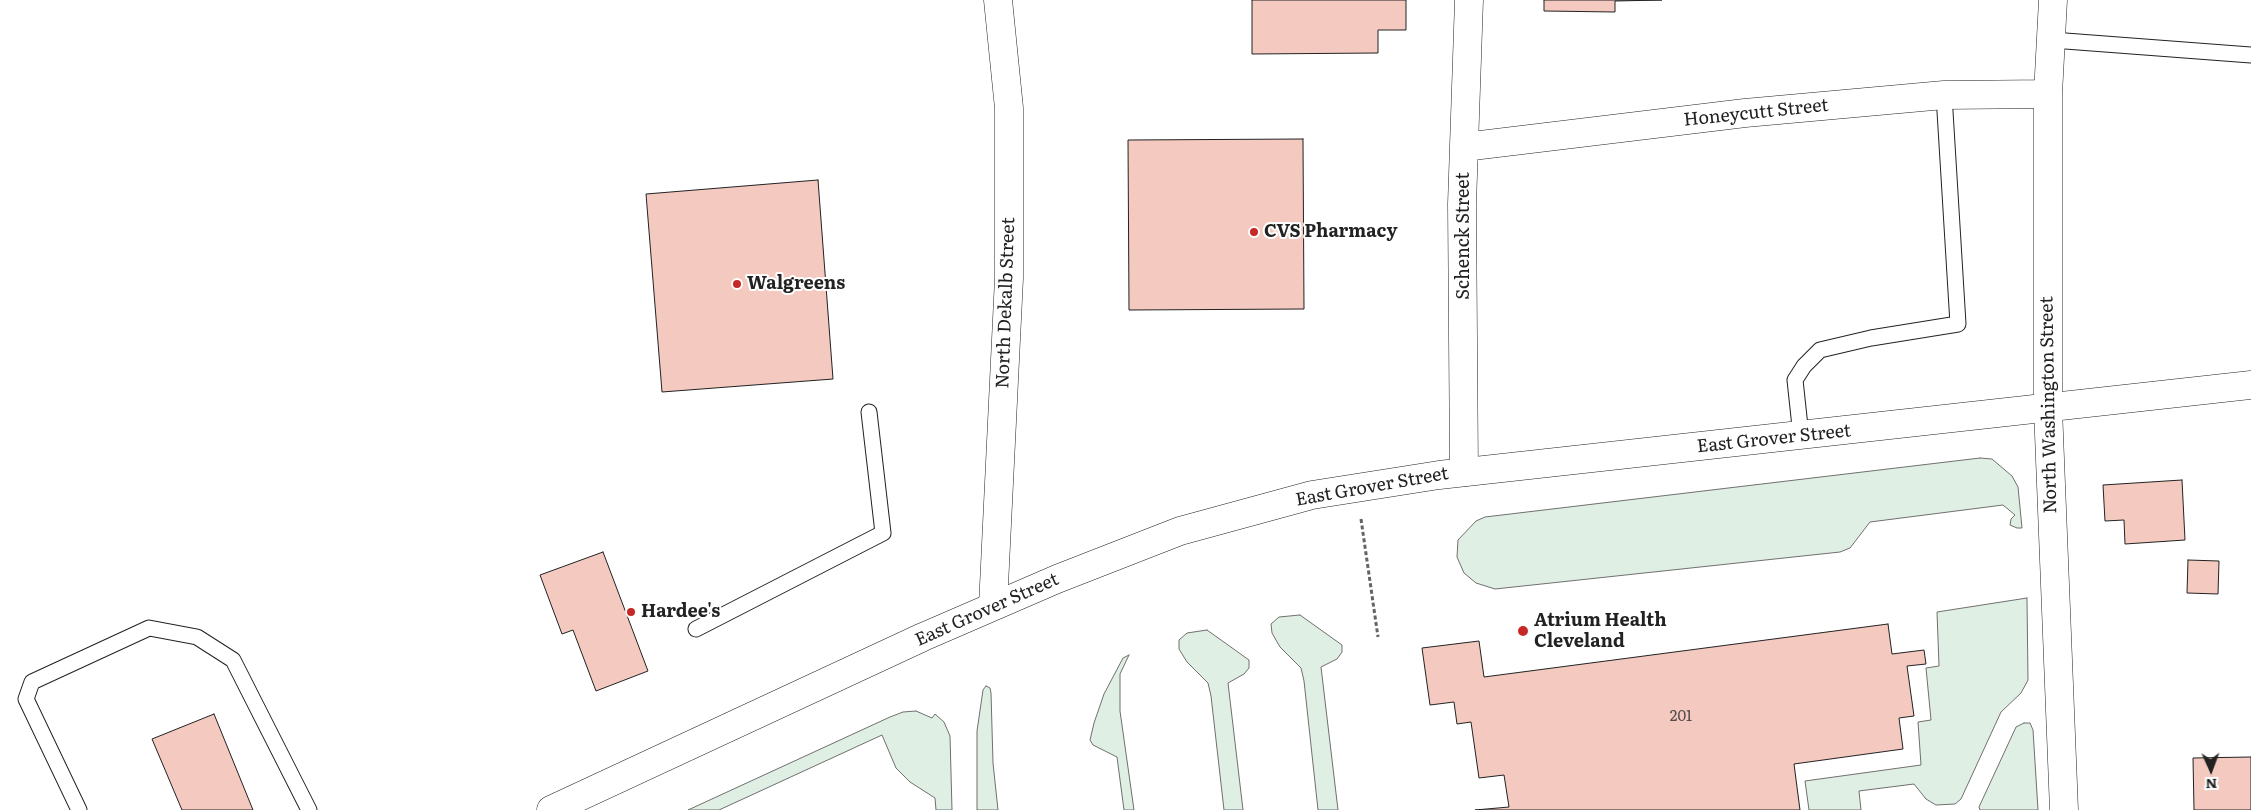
<!DOCTYPE html>
<style>
body{margin:0}
#map{position:relative;width:2251px;height:810px;overflow:hidden;background:#fff;font-family:Literata,serif}
canvas{display:block}
.north{position:absolute;left:2186px;top:745px;width:50px;height:50px;-webkit-text-stroke:4px #fff;paint-order:stroke;rotate:178deg;font-size:14px;font-weight:700;line-height:20px;text-align:center;color:#222}
.north::after{content:'';display:block;margin:auto;width:18px;height:22px;background:#222;clip-path:polygon(50% 0,100% 100%,50% 72%,0 100%)}
</style>
<div id="map">
<canvas width="2251" height="810"></canvas>
<div class="north">N</div>
</div>
<script>
const ctx = document.querySelector('canvas').getContext('2d');
ctx.lineJoin = 'round';
function fillPath(path, color) {
  ctx.fillStyle = color;
  ctx.fill(path, 'evenodd');
}
function shape(rows) {
  const path = new Path2D();
  for (const r of rows) {
    path.moveTo(r[0], r[1]);
    for (let i = 2; i < r.length; i += 2) path.lineTo(r[i], r[i + 1]);
  }
  return path;
}
function strokePath(path, color, width, dash) {
  ctx.strokeStyle = color;
  ctx.lineWidth = width;
  ctx.lineCap = dash ? 'butt' : 'round';
  ctx.setLineDash(dash || []);
  ctx.stroke(path);
}
function label(font, color, halo, rows, align = 'center') {
  ctx.font = font + ' Literata,serif';
  ctx.lineWidth = 4;
  ctx.setLineDash([]);
  ctx.textBaseline = 'middle';
  ctx.strokeStyle = halo;
  ctx.fillStyle = color;
  for (const [text, x, y, turn = 0] of rows) {
    ctx.save();
    ctx.translate(x, y);
    ctx.rotate((+turn || 0) * Math.PI / 180);
    ctx.textAlign = isNaN(turn) ? turn : align;
    if (halo) ctx.strokeText(text, 0, 0);
    ctx.fillText(text, 0, 0);
    ctx.restore();
  }
}
const green = shape([
 [1980,458,1992,459,2012,476,2018,487,2022,528,2017,528,2010,525,2011,519,2015,515,2003,505,1870,522,1850,548,1840,552,1495,589,1476,583,1464,573,1457,557,1458,540,1476,521,1485,517,1980,458],
 [2027,598,2028,680,2021,693,2001,712,1961,799,1955,804,1936,805,1926,799,1914,784,1859,791,1861,810,1809,810,1805,781,1921,765,1918,722,1931,720,1926,668,1939,666,1937,612,2027,598],
 [1300,615,1342,645,1342,652,1337,659,1321,667,1338,810,1318,810,1304,681,1301,668,1280,647,1272,633,1271,624,1279,617,1300,615],
 [1207,630,1249,660,1249,668,1244,674,1228,683,1243,810,1224,810,1211,696,1208,683,1187,662,1179,649,1179,640,1187,633,1207,630],
 [1129,655,1120,674,1120,711,1134,810,1124,810,1117,757,1093,745,1090,740,1094,723,1104,694,1123,658,1129,655],
 [986,686,990,688,991,693,993,763,998,810,977,810,977,731,983,690,986,686],
 [916,711,932,718,935,714,944,722,950,736,952,810,936,810,935,798,910,782,896,768,882,735,719,810,688,810,890,717,903,712,916,711],
 [2024,723,2030,723,2033,730,2038,810,1980,810,1979,807,2016,727,2024,723]
]);
fillPath(green, '#e0efe3');
strokePath(green, '#6f6f6f', 1);
const building = shape([
 [1252,0,1406,0,1406,30,1378,30,1378,53,1252,54,1252,0],
 [1544,0,1662,0,1615,1,1615,12,1544,11,1544,0],
 [1303,139,1304,309,1129,310,1128,140,1303,139],
 [818,180,833,379,662,392,646,194,818,180],
 [2182,480,2185,540,2125,544,2124,520,2105,521,2103,485,2182,480],
 [603,552,648,671,596,691,573,630,562,634,540,575,603,552],
 [2188,560,2219,561,2218,594,2187,593,2188,560],
 [1888,624,1892,654,1924,650,1926,664,1907,666,1914,716,1899,718,1903,749,1794,764,1800,810,1475,810,1509,807,1504,775,1479,778,1471,722,1457,724,1454,702,1430,705,1422,648,1479,641,1484,677,1888,624],
 [214,714,253,810,182,810,152,739,214,714],
 [2251,757,2251,810,2194,810,2193,758,2251,757]
]);
fillPath(building, '#f3c9c0');
strokePath(building, '#222', 1);
const lane = shape([
 [2052,40,2251,55],
 [1801,436,1795,380,1804,366,1820,350,1871,338,1958,324,1944,95],
 [696,629,883,533,869,412],
 [79,810,26,699,32,682,149,628,197,637,233,660,309,810]
]);
const street = shape([
 [2053,0,2048,94,2048,409,2064,810],
 [1464,147,1745,113,1944,95,2048,94],
 [1464,472,1462,204,1469,0]
]);
const secondary = shape([
 [993,606,1009,278,1009,108,998,0]
]);
const primary = shape([
 [551,810,923,637,1057,579,1180,531,1312,495,1439,475,2251,385]
]);
strokePath(lane, '#222', 17);
strokePath(street, '#222', 29);
strokePath(secondary, '#222', 29);
strokePath(primary, '#222', 29);
strokePath(shape([
 [1361,519,1378,637]
]), '#646464', 3, [4, 2.5]);
strokePath(lane, '#fff', 15);
strokePath(street, '#fff', 28);
strokePath(secondary, '#fff', 28);
strokePath(primary, '#fff', 28);
for (const [x, y, r, color] of [
 [1254,232,5,"#c62828"],
 [737,284,5,"#c62828"],
 [631,612,5,"#c62828"],
 [1523,631,6,"#c62828"]
]) {
  const dot = new Path2D();
  dot.arc(x, y, r, 0, 2 * Math.PI);
  ctx.fillStyle = color;
  ctx.fill(dot);
  strokePath(dot, '#fff', 2);
}
label('15px', '#564c4a', null, [
 ["201",1681,717]
]);
label('18px', '#222', '#fff', [
 ["Honeycutt Street",1756,113,-6],
 ["Schenck Street",1464,236,-90],
 ["North Dekalb Street",1006,303,-88],
 ["North Washington Street",2049,405,-91],
 ["East Grover Street",1774,439,-6],
 ["East Grover Street",1372,487,-10],
 ["East Grover Street",987,610,-24]
]);
label('bold 18px', '#222', '#fff', [
 ["CVS Pharmacy",1264,232],
 ["Walgreens",747,284],
 ["Hardee's",641,612],
 ["Atrium Health",1534,621],
 ["Cleveland",1534,642]
], 'left');
</script>
